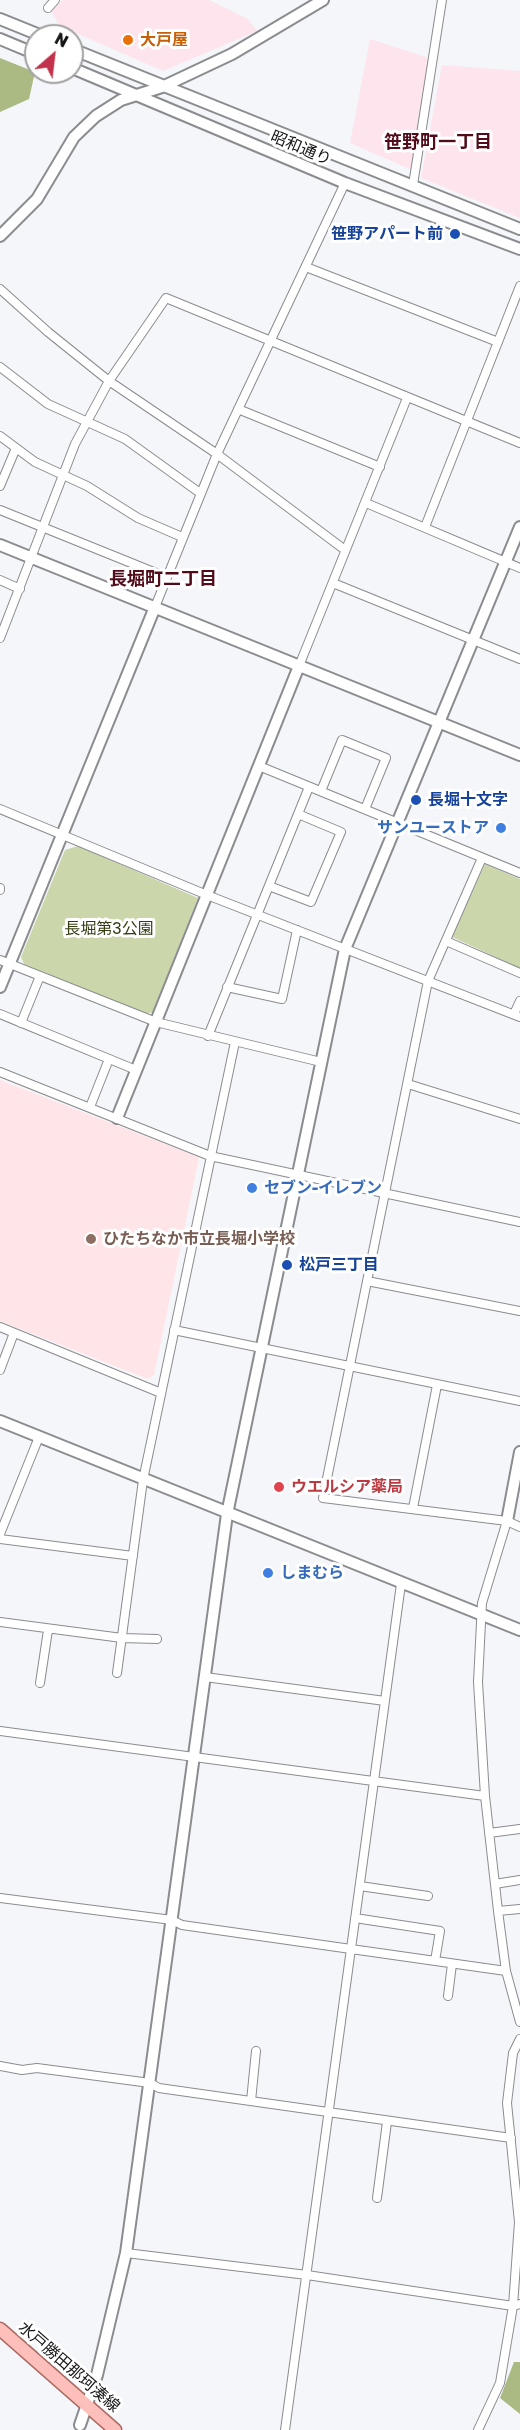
<!DOCTYPE html>
<meta charset="utf-8">
<style>
body{margin:0}
#map{position:relative;width:520px;height:2430px;overflow:hidden;background:#f4f6f9;font-family:"Golos Text",sans-serif}
canvas{display:block}
.north{position:absolute;left:24px;top:24px;width:60px;height:60px;box-sizing:border-box;background:#fff;border:2px solid #a1a1a2;border-radius:50%;rotate:28deg;font-size:16px;font-weight:700;line-height:24px;text-align:center;color:#151516}
.north::after{content:'';display:block;margin:auto;width:21px;height:27px;background:#c2324c;clip-path:polygon(50% 0,100% 100%,50% 72%,0 100%)}
</style>
<div id="map">
<canvas width="520" height="2430"></canvas>
<div class="north">N</div>
</div>
<script>
const ctx = document.querySelector('canvas').getContext('2d');
ctx.lineJoin = 'round';
function fillPath(path, color) {
  ctx.fillStyle = color;
  ctx.fill(path, 'evenodd');
}
function shape(rows) {
  const path = new Path2D();
  for (const r of rows) {
    path.moveTo(r[0], r[1]);
    for (let i = 2; i < r.length; i += 2) path.lineTo(r[i], r[i + 1]);
  }
  return path;
}
function strokePath(path, color, width, dash) {
  ctx.strokeStyle = color;
  ctx.lineWidth = width;
  ctx.lineCap = dash ? 'butt' : 'round';
  ctx.setLineDash(dash || []);
  ctx.stroke(path);
}
function label(font, color, halo, rows, align = 'center') {
  ctx.font = font + ' "Golos Text","Noto Sans JP",sans-serif';
  ctx.lineWidth = 6;
  ctx.setLineDash([]);
  ctx.textBaseline = 'middle';
  ctx.strokeStyle = halo;
  ctx.fillStyle = color;
  for (const [text, x, y, turn = 0] of rows) {
    ctx.save();
    ctx.translate(x, y);
    ctx.rotate((+turn || 0) * Math.PI / 180);
    ctx.textAlign = isNaN(turn) ? turn : align;
    if (halo) ctx.strokeText(text, 0, 0);
    ctx.fillText(text, 0, 0);
    ctx.restore();
  }
}
fillPath(shape([
 [63,0,209,0,248,19,257,31,163,71,60,26,51,11],
 [370,39,426,57,429,63,412,170,350,143],
 [442,65,520,71,520,218,421,178]
]), '#fde4ed');
fillPath(shape([
 [0,1080,199,1157,154,1375,148,1379,0,1321]
]), '#ffe4e8');
fillPath(shape([
 [78,846,198,898,153,1012,147,1014,24,964,21,957,65,850],
 [485,864,520,879,520,968,452,937]
]), '#cbd6ab');
fillPath(shape([
 [0,58,35,72,29,99,0,112],
 [514,2362,520,2362,520,2414,500,2398]
]), '#abb983');
const street = shape([
 [48,8,55,0],
 [413,185,442,0],
 [306,267,498,342],
 [0,289,48,332,109,381,217,454,345,550],
 [0,367,48,404,125,439,200,493],
 [238,409,380,467],
 [0,436,35,462,87,486,138,518,182,537],
 [0,486,16,448],
 [366,503,520,568],
 [0,510,166,577],
 [425,527,520,286],
 [0,580,20,589],
 [333,583,520,659],
 [155,607,217,454,345,183],
 [0,638,75,444,109,381,166,298,520,443],
 [299,666,407,398],
 [259,766,520,873],
 [321,791,342,740,386,758,365,809],
 [0,809,207,895,520,1017],
 [482,858,428,981,323,1498,507,1521,520,1527],
 [269,886,311,902,341,832,298,814],
 [0,888,0,890],
 [446,941,520,973],
 [0,960,156,1022,321,1062],
 [227,987,282,999,297,930],
 [0,1014,136,1070],
 [514,1014,520,1001],
 [21,1023,40,976],
 [208,1036,309,787],
 [0,1072,210,1156,520,1222],
 [408,1084,520,1119],
 [90,1107,109,1059],
 [367,1281,520,1311],
 [0,1327,161,1393],
 [174,1330,520,1401],
 [0,1370,14,1333],
 [413,1508,437,1385],
 [507,1521,482,1603,478,1682,485,1796,498,1911,506,1971,520,2022],
 [0,1534,39,1437],
 [0,1539,133,1556],
 [0,1622,122,1638,157,1639],
 [117,1673,143,1480,235,1042],
 [205,1677,385,1701],
 [40,1683,48,1630],
 [0,1731,485,1796],
 [489,1833,520,1829],
 [495,1884,520,1880],
 [360,1886,428,1896],
 [0,1898,172,1920,182,1925,506,1971],
 [498,1911,520,1909],
 [355,1918,440,1931,435,1961],
 [448,1996,452,1964],
 [0,2066,22,2070,37,2068,150,2083,159,2088,511,2138],
 [251,2101,256,2051],
 [377,2198,387,2122],
 [126,2253,307,2275,513,2306,520,2304],
 [285,2430,401,1584],
 [478,2430,500,2383,513,2306,519,2222,507,2103,513,2053,520,2039]
]);
const secondary = shape([
 [0,19,42,36],
 [0,39,36,54],
 [72,49,520,229],
 [72,68,345,183,520,249],
 [0,236,37,199,74,137,96,116,121,100,162,87,232,54,323,0],
 [0,545,520,755],
 [0,987,155,607],
 [117,1118,299,666],
 [0,1421,520,1630],
 [507,1521,520,1452],
 [80,2425,97,2375,126,2253,227,1514,345,949,520,527]
]);
const primary = shape([
 [0,2329,115,2430]
]);
strokePath(street, '#8a8c8f', 10);
strokePath(secondary, '#8a8c8f', 14);
strokePath(primary, '#aa6862', 15);
strokePath(street, '#fff', 8);
strokePath(secondary, '#fff', 10);
strokePath(primary, '#fcbfb9', 12);
for (const [x, y, r, color] of [
 [128,40,6,"#e8710a"],
 [455,234,6,"#1a4fb4"],
 [416,800,6,"#1a4fb4"],
 [501,828,6,"#3f7fe0"],
 [252,1188,6,"#3f7fe0"],
 [91,1239,6,"#8d6e63"],
 [287,1265,6,"#1a4fb4"],
 [279,1487,6,"#e0444e"],
 [268,1573,6,"#3f7fe0"]
]) {
  const dot = new Path2D();
  dot.arc(x, y, r, 0, 2 * Math.PI);
  ctx.fillStyle = color;
  ctx.fill(dot);
  strokePath(dot, '#fff', 2);
}
label('bold 16px', '#c56008', '#fff', [
 ["大戸屋",140,40]
], 'left');
label('16px', '#151516', '#fff', [
 ["昭和通り",301,148,23],
 ["水戸勝田那珂湊線",69,2367,41]
]);
label('bold 16px', '#164399', '#fff', [
 ["笹野アパート前",443,234,"right"],
 ["長堀十文字",428,800],
 ["松戸三丁目",299,1265]
], 'left');
label('bold 16px', '#366cbe', '#fff', [
 ["サンユーストア",489,828,"right"],
 ["セブン-イレブン",264,1188],
 ["しまむら",280,1573]
], 'left');
label('16px', '#343d14', '#fff', [
 ["長堀第3公園",109,929]
]);
label('bold 16px', '#785e54', '#fff', [
 ["ひたちなか市立長堀小学校",103,1239]
], 'left');
label('bold 16px', '#be3a42', '#fff', [
 ["ウエルシア薬局",291,1487]
], 'left');
label('bold 18px', '#510b19', '#fff', [
 ["笹野町一丁目",438,142],
 ["長堀町二丁目",163,579]
]);
</script>
